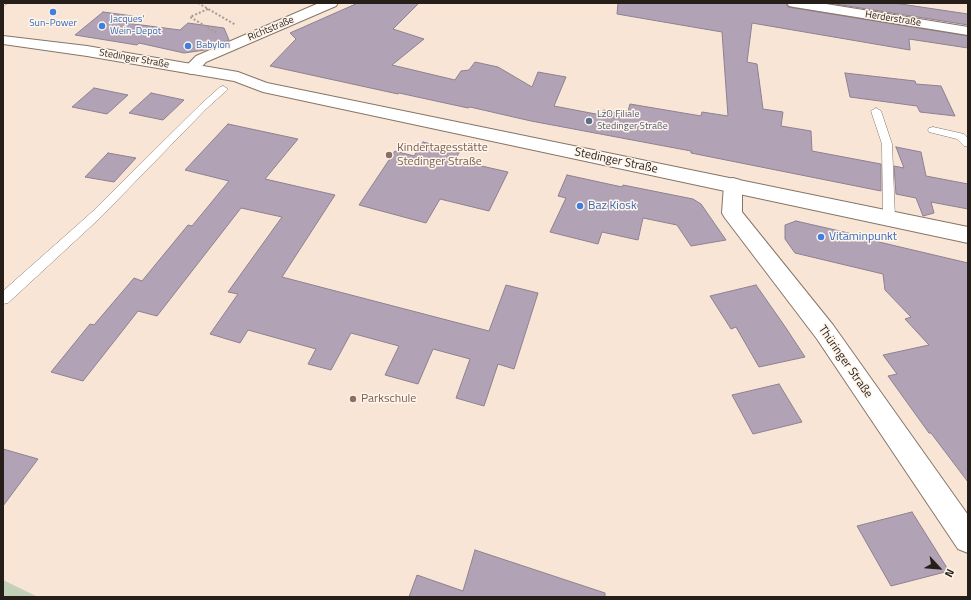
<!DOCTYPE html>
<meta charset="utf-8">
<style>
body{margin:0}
#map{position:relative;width:971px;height:600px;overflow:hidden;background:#f8e5d5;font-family:"Titillium Web",sans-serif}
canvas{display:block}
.frame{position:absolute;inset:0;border:4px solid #261f19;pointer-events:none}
.north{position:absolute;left:919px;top:548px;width:40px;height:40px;-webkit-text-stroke:3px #fff4ea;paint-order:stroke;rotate:116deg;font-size:11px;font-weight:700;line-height:16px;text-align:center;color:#261f19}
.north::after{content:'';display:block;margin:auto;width:14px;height:18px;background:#261f19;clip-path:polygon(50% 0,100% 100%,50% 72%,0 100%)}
</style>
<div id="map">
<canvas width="971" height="600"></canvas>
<div class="frame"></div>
<div class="north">N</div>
</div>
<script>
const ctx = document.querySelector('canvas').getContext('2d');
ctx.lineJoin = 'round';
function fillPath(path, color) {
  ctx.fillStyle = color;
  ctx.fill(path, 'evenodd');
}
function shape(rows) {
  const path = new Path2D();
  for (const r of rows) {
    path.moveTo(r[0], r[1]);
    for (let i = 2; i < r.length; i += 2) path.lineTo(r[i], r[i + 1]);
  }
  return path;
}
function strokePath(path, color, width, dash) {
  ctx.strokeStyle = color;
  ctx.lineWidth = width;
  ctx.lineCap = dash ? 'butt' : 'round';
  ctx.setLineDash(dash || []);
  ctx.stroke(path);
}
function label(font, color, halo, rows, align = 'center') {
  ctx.font = font + ' "Titillium Web",sans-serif';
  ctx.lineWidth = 3;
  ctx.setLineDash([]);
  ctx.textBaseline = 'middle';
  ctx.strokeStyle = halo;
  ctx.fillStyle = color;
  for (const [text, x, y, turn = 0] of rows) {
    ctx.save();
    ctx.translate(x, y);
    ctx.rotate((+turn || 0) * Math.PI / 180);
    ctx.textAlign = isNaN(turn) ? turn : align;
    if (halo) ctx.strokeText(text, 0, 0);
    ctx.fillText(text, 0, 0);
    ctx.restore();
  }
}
fillPath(shape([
 [3,580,38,597,3,597]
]), '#c3d1b9');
const building = shape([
 [358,3,419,3,393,29,424,39,392,65,455,80,461,71,469,70,475,62,498,67,532,87,538,72,566,77,554,106,601,115,603,110,627,115,630,104,701,116,702,112,728,116,722,32,617,14,618,3,786,3,788,7,794,8,968,36,968,48,909,39,910,50,752,23,747,62,757,64,763,109,783,112,781,126,811,131,812,151,881,164,881,191,691,153,691,151,531,121,470,107,468,108,399,93,398,94,270,66,296,39,290,33,358,3],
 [829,3,894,3,968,14,968,25,829,3],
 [103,12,133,16,126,23,180,30,188,23,224,28,229,40,205,50,184,53,139,43,137,45,75,35,103,12],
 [845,73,915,81,916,84,941,86,955,116,920,112,917,106,850,97,845,73],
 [94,88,128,95,107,114,72,107,94,88],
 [151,93,184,100,163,120,129,113,151,93],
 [228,124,298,139,265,179,335,195,282,277,489,331,506,285,538,293,514,369,498,364,484,406,456,398,470,359,433,349,418,384,385,375,399,346,351,333,331,370,308,364,316,349,248,330,240,343,210,334,238,294,228,292,282,217,241,208,157,316,138,311,83,381,51,372,90,324,94,325,134,278,142,281,188,225,192,226,229,181,185,170,228,124],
 [423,142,460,151,455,160,508,172,489,211,440,199,426,223,359,205,395,151,414,156,423,142],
 [896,147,921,152,926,176,968,184,968,209,931,202,934,213,923,216,916,198,896,194,894,166,904,168,896,147],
 [108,153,136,158,114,182,85,177,108,153],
 [567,175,622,187,623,185,693,199,701,204,726,240,691,246,677,225,643,218,638,240,602,232,598,244,550,232,566,198,558,196,567,175],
 [796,221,879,240,879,242,968,263,968,482,931,433,929,433,888,376,897,374,883,355,929,345,905,319,911,317,885,290,883,274,795,253,785,239,785,225,796,221],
 [756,285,786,328,805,357,759,367,736,327,731,329,710,296,756,285],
 [779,384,802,422,753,434,732,395,779,384],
 [3,449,38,459,3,506,3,449],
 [912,512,949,571,891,586,857,526,912,512],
 [475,550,605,593,605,597,409,597,417,575,463,591,475,550]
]);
fillPath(building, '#b1a3b5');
strokePath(building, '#8d8091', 1);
const lane = shape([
 [3,3,8,3,3,6,3,3],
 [223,86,228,89,226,91,206,109,100,218,8,303,3,304,3,291,92,212,200,105,220,87,223,86],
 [876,108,881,111,892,144,895,218,893,221,889,222,885,221,883,218,882,144,871,111,876,108],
 [933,127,964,134,968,138,968,147,964,146,957,139,929,132,928,130,929,128,933,127]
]);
const street = shape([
 [319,3,338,3,336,6,206,62,197,72,191,74,185,72,183,69,196,56,319,3],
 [787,3,820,3,968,27,968,35,794,7,789,6,787,3],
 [733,178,740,180,742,185,742,212,833,325,968,515,968,553,958,549,817,339,725,218,722,213,724,185,726,180,733,178]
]);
const secondary = shape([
 [3,36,87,46,238,72,267,83,968,227,968,243,263,92,234,81,87,56,3,44,3,36]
]);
strokePath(lane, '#867668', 1);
strokePath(street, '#867668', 2);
strokePath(secondary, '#867668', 2);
strokePath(shape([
 [198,3,236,25],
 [208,9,190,17,217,33]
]), '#a99b8f', 2, [2, 2]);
fillPath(lane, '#fff');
fillPath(street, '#fff');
fillPath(secondary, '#fff');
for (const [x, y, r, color] of [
 [53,12,4,"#3f7fe0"],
 [102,26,4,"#3f7fe0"],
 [188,46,4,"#3f7fe0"],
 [589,121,4,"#5c6f8a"],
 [389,155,4,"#8d6e63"],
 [580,206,4,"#3f7fe0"],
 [821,237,4,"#3f7fe0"],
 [353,399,4,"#8d6e63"]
]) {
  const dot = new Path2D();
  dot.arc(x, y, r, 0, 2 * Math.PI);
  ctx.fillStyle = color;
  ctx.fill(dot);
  strokePath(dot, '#fff4ea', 1.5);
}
label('10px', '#261f19', '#fff4ea', [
 ["Herderstraße",893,19,9],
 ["Richtstraße",271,29,-23],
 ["Stedinger Straße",134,59,10]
]);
label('10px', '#366cbe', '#fff4ea', [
 ["Jacques’",110,20],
 ["Wein-Depot",110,32],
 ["Sun-Power",53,24,"center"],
 ["Babylon",196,46]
], 'left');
label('10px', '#4e5e75', '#fff4ea', [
 ["LzO Filiale",597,115],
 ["Stedinger Straße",597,127]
], 'left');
label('12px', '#785e54', '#fff4ea', [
 ["Kindertagesstätte",397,148],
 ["Stedinger Straße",397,162],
 ["Parkschule",361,399]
], 'left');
label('12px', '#261f19', '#fff4ea', [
 ["Stedinger Straße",616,161,12],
 ["Thüringer Straße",845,362,55]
]);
label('12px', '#366cbe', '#fff4ea', [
 ["Baz Kiosk",588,206],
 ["Vitaminpunkt",829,237]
], 'left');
</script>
